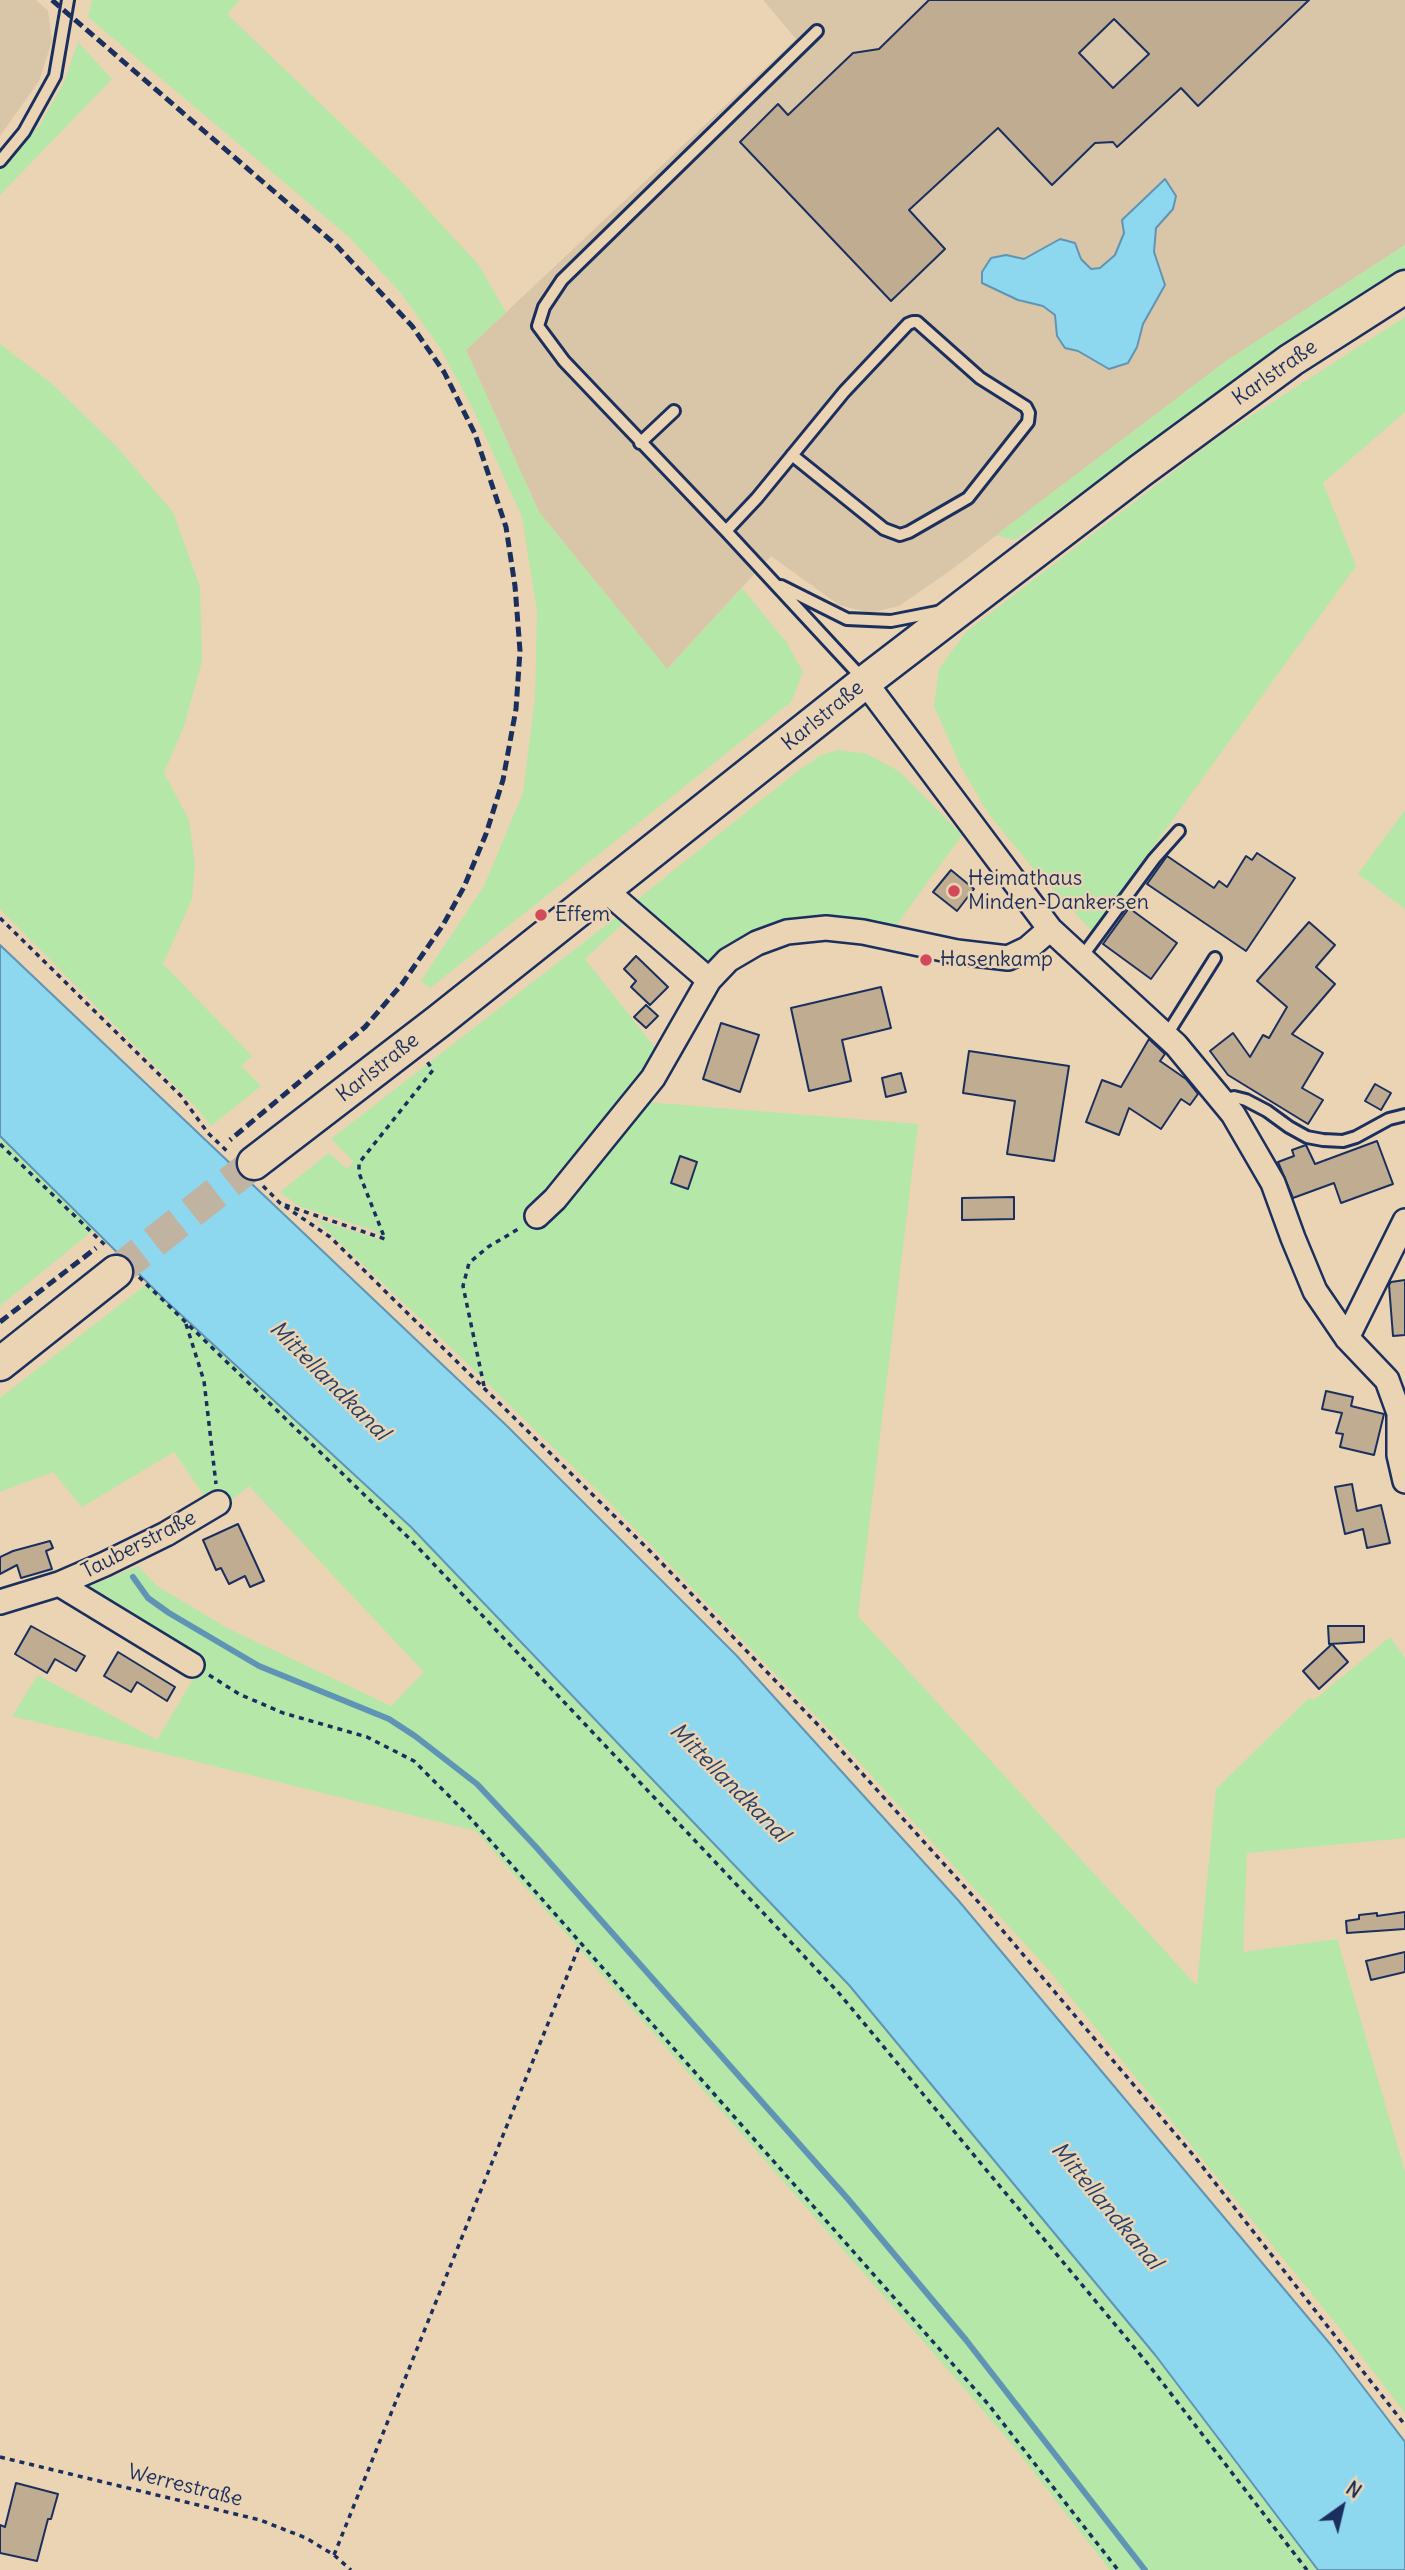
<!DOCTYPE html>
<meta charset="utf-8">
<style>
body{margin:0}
#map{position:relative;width:1405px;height:2570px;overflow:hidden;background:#ead4b3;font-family:Delius,sans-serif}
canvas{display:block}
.north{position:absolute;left:1307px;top:2472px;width:70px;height:70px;-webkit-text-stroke:5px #ead4b3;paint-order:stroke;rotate:34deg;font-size:19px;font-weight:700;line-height:28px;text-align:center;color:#1b2f5e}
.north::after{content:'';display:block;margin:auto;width:24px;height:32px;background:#1b2f5e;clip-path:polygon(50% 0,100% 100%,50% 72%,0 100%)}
</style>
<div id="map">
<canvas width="1405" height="2570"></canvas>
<div class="north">N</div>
</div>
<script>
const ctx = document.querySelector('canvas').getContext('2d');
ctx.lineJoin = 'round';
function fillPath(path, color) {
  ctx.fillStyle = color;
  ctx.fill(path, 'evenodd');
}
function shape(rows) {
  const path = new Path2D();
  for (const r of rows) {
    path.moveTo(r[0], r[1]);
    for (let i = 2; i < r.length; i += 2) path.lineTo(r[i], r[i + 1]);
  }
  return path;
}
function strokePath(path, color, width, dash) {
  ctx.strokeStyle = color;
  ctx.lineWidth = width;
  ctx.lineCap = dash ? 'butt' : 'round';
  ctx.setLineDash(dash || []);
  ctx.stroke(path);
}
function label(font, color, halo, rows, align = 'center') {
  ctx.font = font + ' Delius,sans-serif';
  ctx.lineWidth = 5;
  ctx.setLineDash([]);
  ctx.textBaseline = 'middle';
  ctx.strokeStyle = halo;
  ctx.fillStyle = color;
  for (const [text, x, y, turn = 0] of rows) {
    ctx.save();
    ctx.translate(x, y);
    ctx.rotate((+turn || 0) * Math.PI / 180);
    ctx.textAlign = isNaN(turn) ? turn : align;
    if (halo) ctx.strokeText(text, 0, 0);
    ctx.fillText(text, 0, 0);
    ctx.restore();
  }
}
fillPath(shape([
 [0,0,36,0,48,11,52,41,39,81,0,136],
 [763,0,1405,0,1405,245,1226,361,951,570,899,606,870,613,839,605,771,556,667,669,539,512,466,350,796,39]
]), '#d9c5a8');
fillPath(shape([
 [92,0,240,0,227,14,401,181,478,264,506,312,466,350,539,512,667,669,742,588,787,643,803,672,791,702,430,988,421,981,484,886,523,793,535,698,537,611,522,517,474,411,439,346,400,292,349,237,88,17],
 [78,42,112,79,0,195,0,170,41,123,64,82],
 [1405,245,1405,273,1308,330,1015,540,996,535,1226,361],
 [1405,317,1405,412,1323,483,1356,566,1092,931,1031,866,988,813,960,765,934,706,939,669,966,632,1220,436],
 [0,344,50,382,115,445,173,512,200,587,202,661,184,726,164,773,189,820,195,863,192,899,163,964,252,1056,241,1066,261,1086,211,1126,194,1105,0,909],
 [838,750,867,754,900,772,962,835,892,931,830,922,712,968,633,903,798,771,821,755],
 [1405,810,1405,909,1358,874],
 [623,912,630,917,585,959,668,1064,646,1102,918,1124,858,1616,1197,1986,1216,1789,1309,1698,1314,1700,1390,1637,1405,1658,1405,1838,1247,1853,1243,1952,1337,1939,1405,2172,1405,2413,1338,2326,1046,1967,839,1740,605,1498,442,1339,315,1219,385,1241,375,1231,299,1206,280,1192,329,1153,347,1169,354,1162,331,1139],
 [0,1136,95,1229,0,1306],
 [148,1283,411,1527,849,1985,1156,2356,1318,2570,1110,2570,1012,2444,905,2320,476,1831,12,1716,38,1675,157,1740,201,1666,78,1591,138,1566,157,1586,227,1628,391,1706,424,1672,249,1486,216,1513,174,1452,82,1507,53,1472,0,1492,0,1398]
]), '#b4e7a8');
const water = shape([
 [1165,179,1176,196,1173,209,1156,228,1154,252,1165,285,1143,324,1137,347,1128,363,1109,369,1078,351,1065,348,1057,336,1055,315,1043,306,1018,300,982,283,982,272,991,258,1006,255,1024,259,1060,239,1075,243,1081,259,1091,269,1100,268,1115,255,1124,233,1122,220,1165,179],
 [0,945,507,1426,736,1655,958,1900,1331,2345,1405,2442,1405,2570,1318,2570,1156,2356,849,1985,411,1527,165,1300,0,1136,0,945]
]);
fillPath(water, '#8ed8ef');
strokePath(water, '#6094b5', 2);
strokePath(shape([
 [133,1577,148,1598,169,1613,259,1666,389,1719,415,1736,477,1784,536,1847,848,2199,966,2340,1145,2570]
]), '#6094b5', 6);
const building = shape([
 [929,0,1309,0,1198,106,1181,88,1117,147,1113,142,1095,143,1052,185,998,128,909,210,945,249,891,301,740,142,778,104,788,115,853,53,879,49,929,0],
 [1114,19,1149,54,1113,88,1079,53,1114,19],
 [1257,853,1295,878,1246,951,1147,884,1167,856,1214,888,1219,881,1227,887,1246,856,1252,860,1257,853],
 [951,870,974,889,957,911,933,892,951,870],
 [1129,908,1177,943,1151,979,1103,944,1129,908],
 [1309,922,1335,945,1316,967,1335,984,1292,1034,1323,1053,1302,1088,1323,1100,1308,1124,1228,1075,1210,1051,1233,1033,1250,1057,1263,1035,1269,1038,1287,1007,1257,981,1309,922],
 [636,956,668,987,650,1005,631,987,636,981,624,969,636,956],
 [881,987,891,1028,842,1040,851,1081,809,1091,791,1008,881,987],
 [646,1005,658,1016,646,1028,634,1017,646,1005],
 [721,1023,759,1035,740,1092,703,1079,721,1023],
 [1149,1039,1165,1054,1160,1061,1186,1079,1198,1094,1190,1105,1181,1099,1161,1129,1129,1108,1119,1135,1086,1122,1102,1080,1121,1087,1149,1039],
 [969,1051,1069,1066,1054,1161,1007,1154,1015,1101,963,1093,969,1051],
 [901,1073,906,1092,886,1097,882,1078,901,1073],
 [1375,1084,1391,1093,1381,1110,1365,1101,1375,1084],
 [1377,1141,1393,1184,1341,1203,1334,1183,1293,1198,1278,1162,1294,1156,1292,1150,1306,1145,1315,1164,1377,1141],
 [680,1156,697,1162,688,1189,671,1183,680,1156],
 [1014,1197,1014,1219,962,1220,962,1198,1014,1197],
 [1405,1280,1405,1335,1393,1336,1389,1285,1391,1282,1405,1280],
 [1326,1391,1353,1397,1351,1406,1384,1414,1374,1455,1340,1447,1343,1434,1336,1433,1342,1413,1322,1409,1326,1391],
 [1352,1484,1357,1511,1381,1505,1390,1543,1367,1548,1363,1529,1345,1534,1335,1487,1352,1484],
 [238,1524,264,1581,250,1587,245,1576,229,1584,221,1568,216,1570,203,1540,238,1524],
 [50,1541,53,1548,46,1551,52,1569,21,1578,17,1565,0,1574,0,1557,13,1551,50,1541],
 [31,1626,85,1656,76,1671,55,1659,47,1673,15,1654,31,1626],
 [1328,1626,1364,1626,1364,1642,1329,1644,1328,1626],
 [1332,1644,1348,1662,1319,1689,1303,1671,1332,1644],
 [118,1652,175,1687,167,1701,137,1682,131,1692,104,1676,118,1652],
 [1405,1912,1405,1929,1347,1933,1346,1921,1359,1919,1359,1915,1377,1913,1377,1916,1405,1912],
 [1405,1952,1405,1972,1371,1980,1366,1961,1405,1952],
 [16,2483,58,2494,51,2519,48,2519,37,2561,0,2553,0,2525,5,2527,16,2483]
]);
fillPath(building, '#bfac91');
strokePath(building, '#1b2f5e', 2);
strokePath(shape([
 [116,1272,254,1163]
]), '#c1b3a2', 32, [32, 16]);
const lane = shape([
 [817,31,562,280,544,307,538,326,564,361,726,531,864,680],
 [0,161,24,132,55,76,68,0],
 [640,443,674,411],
 [726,531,757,498,844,392,908,324,913,322,917,322,980,378,1026,407,1029,413,1028,422,968,498,909,532,900,535,884,529,792,455],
 [781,586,847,619,891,621,942,611],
 [1081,958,1154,859,1179,831],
 [1166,1036,1215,958],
 [1222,1100,1234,1097,1246,1100,1267,1111,1289,1127,1307,1137,1323,1140,1343,1141,1356,1137,1389,1119,1405,1115]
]);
const street = shape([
 [865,682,1050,929,1176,1045,1233,1114,1273,1183,1293,1238,1315,1291,1347,1338,1387,1380,1399,1413,1399,1455,1405,1481],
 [604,889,709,980],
 [537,1216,555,1199,653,1078,709,980,728,960,757,943,787,932,826,928,863,932,957,952,1008,958,1027,949,1050,929],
 [1347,1338,1405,1221],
 [59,1584,192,1665],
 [0,1602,59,1584,105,1564,166,1534,218,1503]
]);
const secondary = shape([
 [254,1163,439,1021,865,682,1140,471,1291,360,1405,287],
 [0,1364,116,1272]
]);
strokePath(lane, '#1b2f5e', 16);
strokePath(street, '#1b2f5e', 28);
strokePath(secondary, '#1b2f5e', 37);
strokePath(shape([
 [0,918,181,1096,208,1133,230,1154],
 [0,1144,108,1248],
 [263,1186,280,1203,330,1237,651,1552,821,1728,981,1905,1194,2156,1405,2425],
 [285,1205,385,1239,359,1173,359,1163,433,1070,426,1060],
 [139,1277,411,1540,838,1992,1148,2364,1307,2570],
 [186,1324,204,1381,216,1484],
 [484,1386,463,1286,469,1263,488,1247,520,1228],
 [209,1675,239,1694,283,1713,367,1737,414,1761,465,1812,988,2404,1118,2570],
 [0,2457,260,2520,306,2538,334,2555,351,2570],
 [334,2555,580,1944]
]), '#1b2f5e', 3.5, [5, 5]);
strokePath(lane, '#ead4b3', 10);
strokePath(street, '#ead4b3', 23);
strokePath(secondary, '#ead4b3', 32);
strokePath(shape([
 [52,0,335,244,412,326,444,372,475,434,506,527,515,586,520,651,516,709,503,780,486,834,464,887,443,925,402,984,365,1027,230,1140],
 [0,1322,96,1248]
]), '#1b2f5e', 5, [10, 5]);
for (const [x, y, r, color] of [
 [954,891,7,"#d1495b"],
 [541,915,7,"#d1495b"],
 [926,960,7,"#d1495b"]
]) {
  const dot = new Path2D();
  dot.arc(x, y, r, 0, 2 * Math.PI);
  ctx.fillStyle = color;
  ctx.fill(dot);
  strokePath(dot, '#ead4b3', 2.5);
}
label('21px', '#1b2f5e', '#ead4b3', [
 ["Karlstraße",1275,373,-35],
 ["Karlstraße",823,716,-39],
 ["Karlstraße",378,1068,-38],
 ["Tauberstraße",139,1545,-27],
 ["Werrestraße",185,2486,14]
]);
label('21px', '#1b2f5e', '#ead4b3', [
 ["Heimathaus",968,879],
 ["Minden-Dankersen",968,903],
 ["Effem",555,915],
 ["Hasenkamp",940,960]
], 'left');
label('italic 23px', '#26406c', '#ead4b3', [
 ["Mittellandkanal",329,1381,45],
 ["Mittellandkanal",729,1783,45],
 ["Mittellandkanal",1106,2206,50]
]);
</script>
